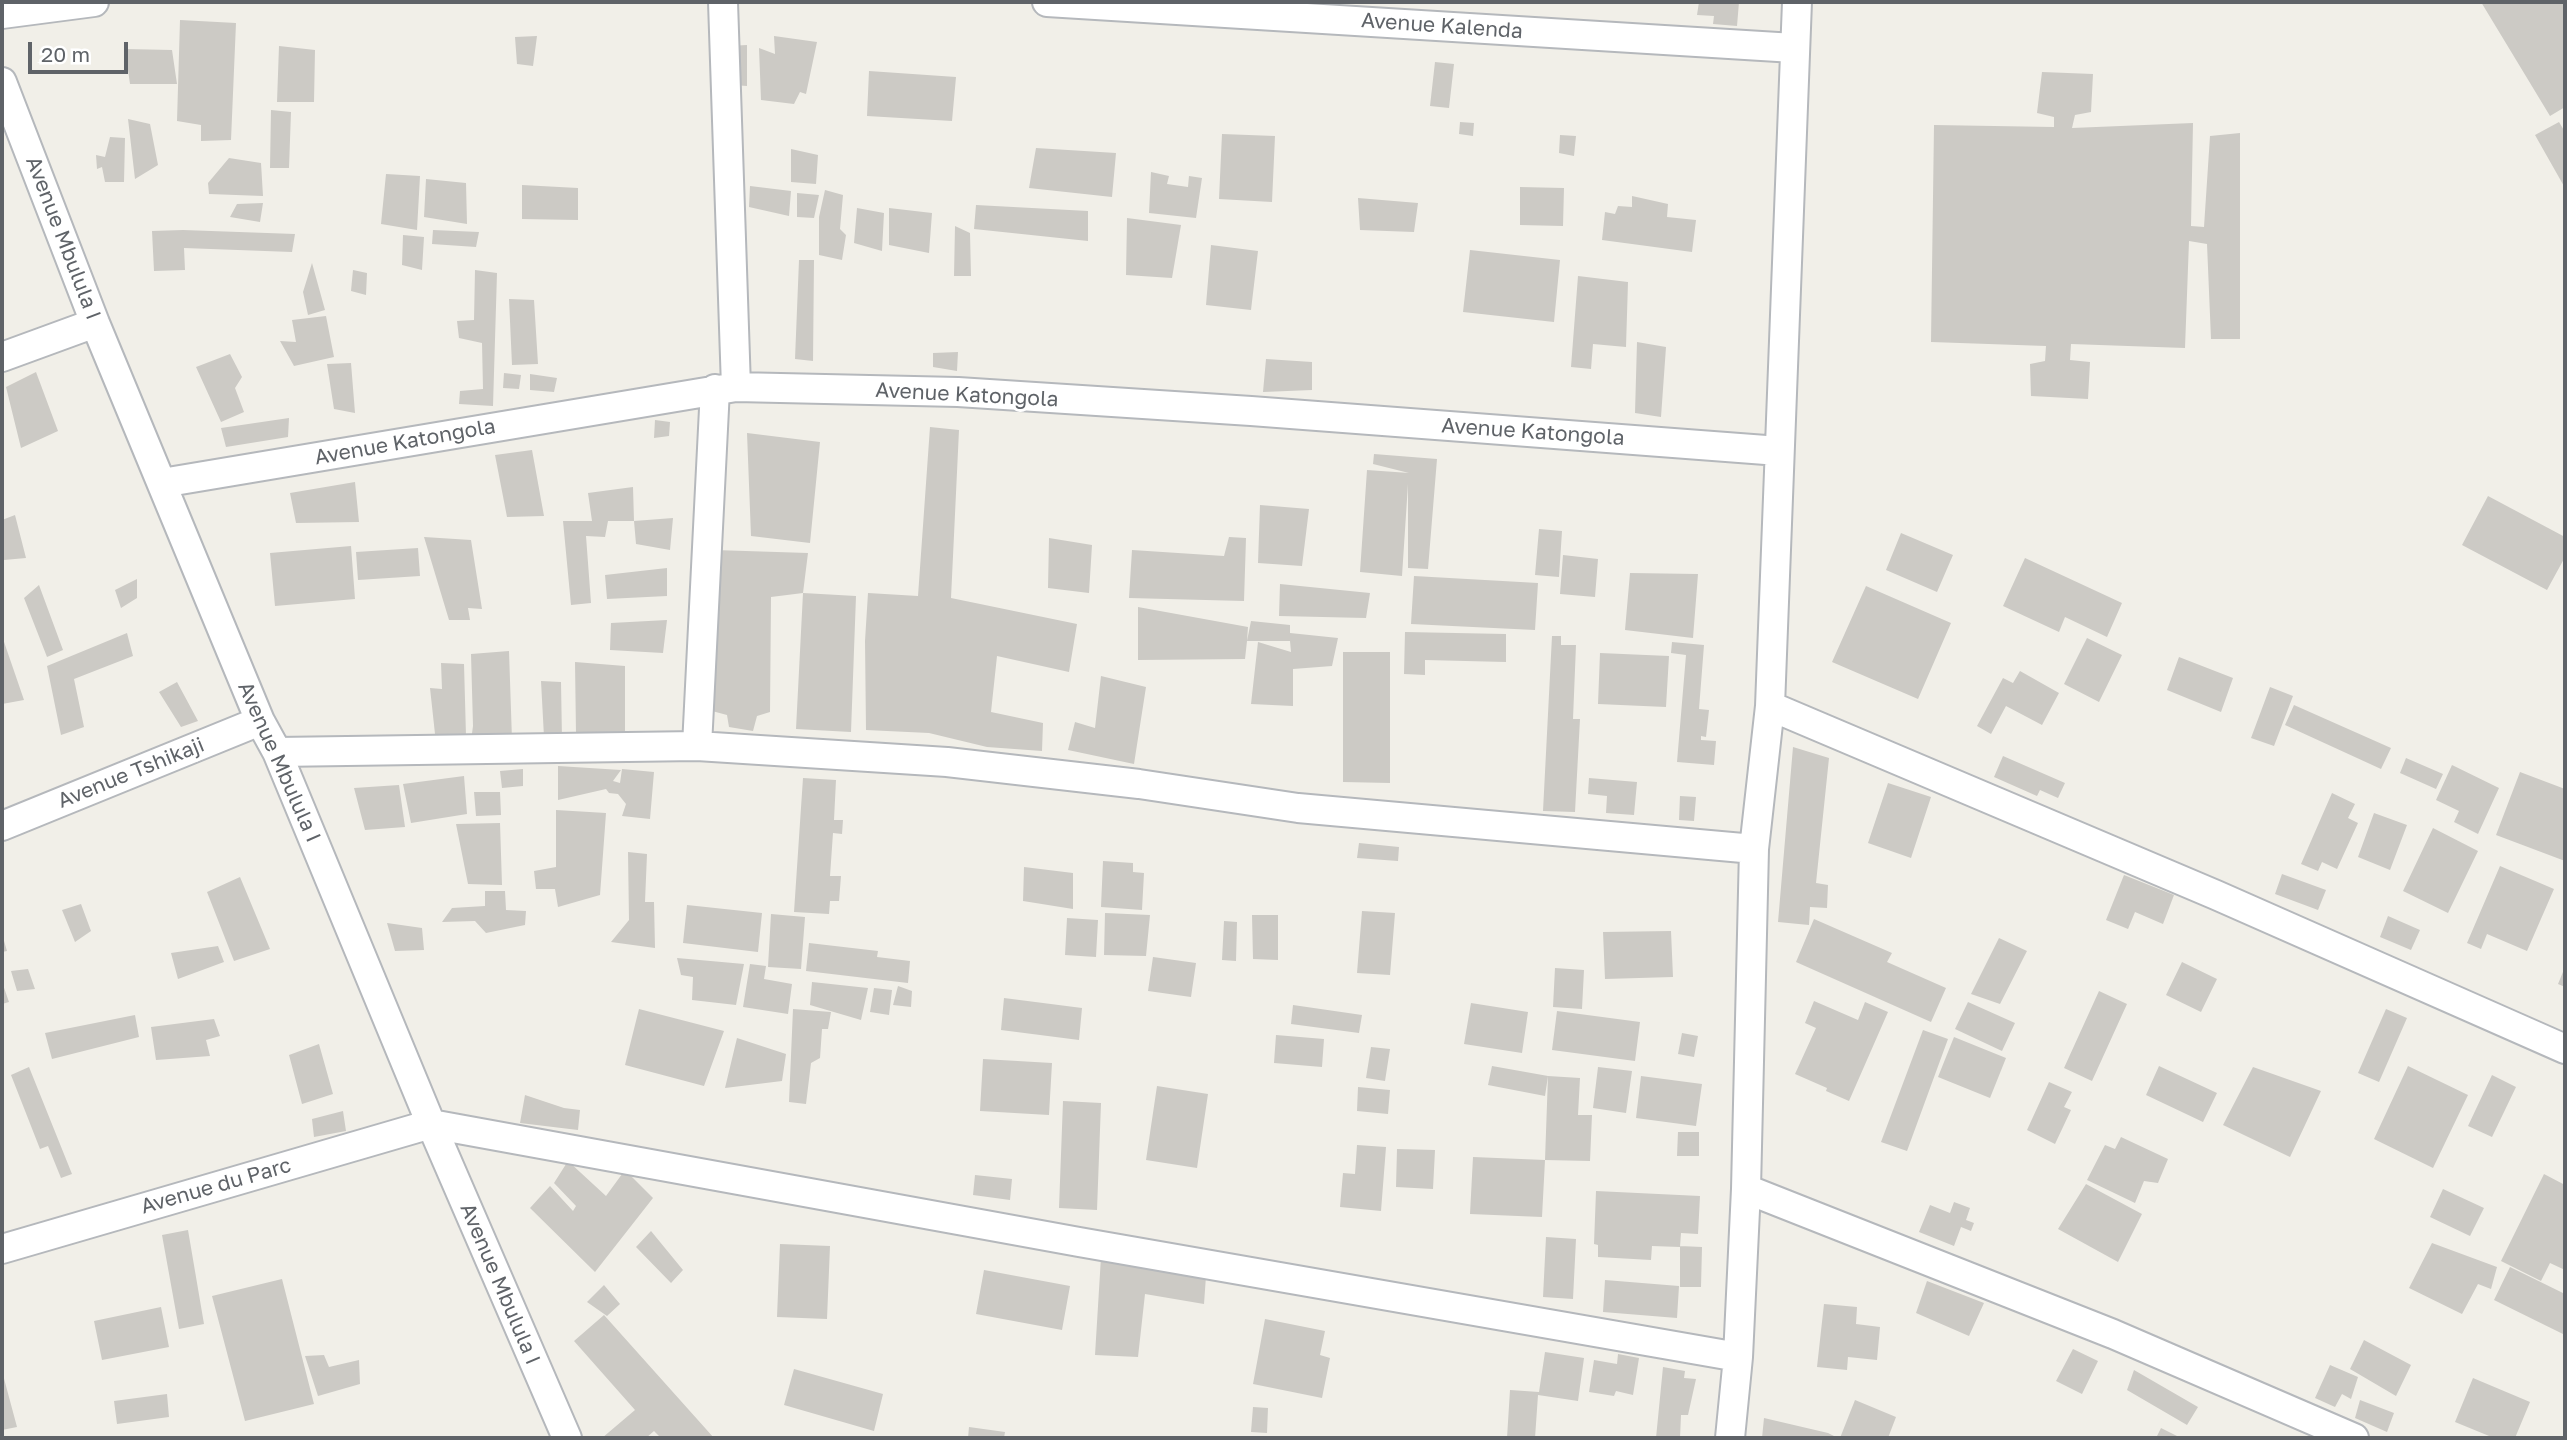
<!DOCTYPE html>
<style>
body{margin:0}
#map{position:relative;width:2567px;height:1440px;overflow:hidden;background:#f1efe8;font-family:"Golos Text",sans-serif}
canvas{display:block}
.frame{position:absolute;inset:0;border:4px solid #5f6368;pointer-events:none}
.scale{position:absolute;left:28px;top:42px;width:100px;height:32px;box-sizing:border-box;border:4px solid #5f6368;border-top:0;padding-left:9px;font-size:21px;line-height:24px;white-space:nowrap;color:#5f6368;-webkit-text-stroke:5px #fff;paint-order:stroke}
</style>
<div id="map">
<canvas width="2567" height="1440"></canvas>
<div class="frame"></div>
<div class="scale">20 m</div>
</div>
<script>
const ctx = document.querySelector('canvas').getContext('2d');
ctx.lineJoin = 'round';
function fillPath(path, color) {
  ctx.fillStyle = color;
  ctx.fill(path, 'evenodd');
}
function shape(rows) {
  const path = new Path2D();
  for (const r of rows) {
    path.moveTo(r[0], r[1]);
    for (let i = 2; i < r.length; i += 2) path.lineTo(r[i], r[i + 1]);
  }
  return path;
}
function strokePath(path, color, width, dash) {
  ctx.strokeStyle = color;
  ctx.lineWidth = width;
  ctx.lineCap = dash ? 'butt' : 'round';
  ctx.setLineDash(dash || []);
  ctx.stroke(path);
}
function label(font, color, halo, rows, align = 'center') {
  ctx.font = font + ' "Golos Text",sans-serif';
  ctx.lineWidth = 6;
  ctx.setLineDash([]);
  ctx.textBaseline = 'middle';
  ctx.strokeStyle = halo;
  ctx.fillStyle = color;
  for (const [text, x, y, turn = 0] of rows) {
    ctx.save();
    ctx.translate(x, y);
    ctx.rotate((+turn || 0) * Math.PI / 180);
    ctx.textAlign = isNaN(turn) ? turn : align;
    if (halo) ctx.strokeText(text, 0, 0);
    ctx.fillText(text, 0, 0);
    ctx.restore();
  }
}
fillPath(shape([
 [1699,2,1739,2,1737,26,1713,24,1714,16,1697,15],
 [2481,2,2565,2,2565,107,2550,116],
 [180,20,236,23,231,140,201,141,201,125,177,121],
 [537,36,533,66,517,64,515,37],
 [774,36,817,42,806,94,800,92,794,104,761,100,759,48,775,54],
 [747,45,747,86,733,85,728,46],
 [279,46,315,50,314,102,277,102],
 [125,49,172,50,177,84,130,84],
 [1435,62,1454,64,1449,108,1430,106],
 [869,71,956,77,952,121,867,116],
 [2042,72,2093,74,2091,112,2075,115,2072,128,2193,123,2191,226,2204,227,2210,136,2240,133,2240,339,2211,339,2207,244,2189,241,2185,348,2071,344,2070,360,2090,362,2088,399,2031,396,2030,364,2045,361,2046,346,1931,342,1934,125,2054,127,2054,117,2037,113],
 [271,110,291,112,289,168,270,168],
 [128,119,150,124,158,165,135,179],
 [1460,122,1474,123,1473,136,1459,134],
 [2559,122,2565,132,2565,188,2535,135],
 [1222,134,1275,136,1272,202,1219,199],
 [1560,135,1576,136,1574,156,1559,153],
 [110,137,125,138,124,182,105,182,102,167,97,169,96,155,105,157],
 [1036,148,1116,153,1112,197,1029,188],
 [791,149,818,155,816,184,791,182],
 [229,158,261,163,263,196,209,194,208,183],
 [1151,172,1169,176,1167,184,1188,187,1189,176,1202,178,1196,218,1149,213],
 [386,174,420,176,417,230,381,224],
 [426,179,466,183,467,224,424,217],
 [522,185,578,188,578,220,522,219],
 [750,186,791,191,789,216,749,207],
 [1520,187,1564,188,1563,226,1520,225],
 [825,190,843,195,840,229,846,235,842,260,819,255,819,217],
 [797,193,819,195,814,218,797,217],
 [1632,196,1668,204,1667,217,1696,220,1692,252,1602,240,1605,212,1615,214,1618,206,1632,207],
 [1358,198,1418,203,1414,232,1360,230],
 [263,203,260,222,230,217,237,204],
 [976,205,1088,211,1088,241,974,229],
 [857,208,884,213,882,251,854,243],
 [889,208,932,213,929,253,889,245],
 [1127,218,1181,225,1172,278,1126,275],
 [955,226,970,233,971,276,954,276],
 [183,230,295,234,292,252,184,248,185,270,154,271,152,231],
 [433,230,479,232,476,247,432,244],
 [403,235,424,237,422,270,402,265],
 [1211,245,1258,251,1251,310,1206,305],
 [1470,250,1560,260,1554,322,1463,312],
 [799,260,814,260,813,361,795,359],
 [312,263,325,310,308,315,303,292],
 [353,270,367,273,366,295,351,291],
 [475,270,497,273,493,406,459,404,460,391,483,389,482,343,459,338,457,321,474,320],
 [1578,276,1628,282,1626,347,1593,344,1591,369,1571,367],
 [509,299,534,300,538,364,512,365],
 [326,316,334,357,294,366,280,341,296,342,292,320],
 [1637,342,1666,347,1661,417,1635,413],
 [958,352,957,371,933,367,933,353],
 [230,354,242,377,235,388,244,412,221,422,196,367],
 [1266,359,1312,362,1312,390,1263,392],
 [351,363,355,413,334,409,327,364],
 [36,372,58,431,21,448,6,387],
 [504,373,521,375,519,389,503,388],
 [530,374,557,378,554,392,530,390],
 [289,418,288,437,226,447,221,428],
 [655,420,670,422,669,436,654,438],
 [930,427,959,430,951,598,1077,624,1069,672,997,656,991,712,1043,723,1042,751,987,747,929,733,866,730,865,641,868,593,918,596],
 [747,433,820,442,810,543,751,536],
 [532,450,544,516,507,517,495,455],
 [1374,454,1437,459,1428,569,1408,568,1408,484,1402,576,1360,572,1367,470,1409,473,1373,464],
 [355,482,359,522,296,523,290,493],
 [633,487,634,521,608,521,605,537,586,536,591,603,571,605,563,521,592,521,588,493],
 [2488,496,2565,537,2565,557,2547,590,2462,545],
 [1260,505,1309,509,1302,566,1258,563],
 [15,515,26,558,4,560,2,520],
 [673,518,670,550,636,544,634,521],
 [1539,529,1562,531,1559,577,1535,575],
 [1901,533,1953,555,1937,592,1886,570],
 [424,537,471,540,482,609,468,608,470,620,449,620],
 [1229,537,1246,538,1244,601,1129,598,1132,550,1224,556],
 [1049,538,1092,545,1089,593,1048,588],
 [351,546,355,599,275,606,270,553],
 [418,548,420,576,358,580,356,552],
 [714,550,808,553,803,593,771,597,770,712,757,716,753,731,729,727,727,715,712,711],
 [1563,555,1598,559,1595,597,1560,594],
 [2025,558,2122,603,2107,637,2065,617,2059,632,2003,606],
 [667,568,667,596,607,599,605,575],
 [1630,573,1698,574,1693,638,1625,630],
 [1414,576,1538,583,1535,630,1411,624],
 [137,579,137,598,121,608,115,590],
 [1280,584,1370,593,1366,618,1279,616],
 [39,585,63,650,47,657,24,598],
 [1866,586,1951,623,1918,699,1832,662],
 [803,593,856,596,851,732,796,729],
 [1138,607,1248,627,1247,641,1251,621,1290,625,1290,633,1338,638,1332,666,1293,669,1293,706,1251,704,1258,642,1291,652,1290,641,1247,641,1245,659,1138,660],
 [667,620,663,653,610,650,611,623],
 [1405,632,1506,634,1506,662,1425,660,1425,675,1404,674],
 [127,633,133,656,74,679,84,727,61,735,47,666],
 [2,636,24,700,2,704],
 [1552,636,1561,636,1561,645,1576,645,1573,719,1580,719,1575,812,1543,811],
 [2087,638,2122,655,2099,702,2064,684],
 [1672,642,1704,645,1699,709,1709,710,1706,737,1701,736,1701,740,1716,741,1714,765,1677,762,1686,655,1671,653],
 [509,651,512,740,471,741,473,726,471,654],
 [1343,652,1390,652,1390,783,1343,782],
 [1600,653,1669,656,1666,707,1598,704],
 [2179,657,2233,678,2221,712,2167,690],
 [575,662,625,666,625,736,576,734],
 [441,663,464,664,466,736,435,734,430,688,442,689],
 [2020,671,2059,693,2042,725,2006,706,1991,734,1977,726,2003,678,2013,683],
 [1101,676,1146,687,1134,764,1068,750,1075,722,1095,728],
 [541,681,561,682,562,740,544,737],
 [177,682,198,721,181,727,159,692],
 [2270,687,2293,696,2274,746,2251,738],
 [2294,705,2391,748,2381,769,2285,725],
 [1793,747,1829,758,1816,883,1828,885,1827,908,1810,907,1809,925,1778,922],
 [2003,756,2065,783,2058,798,2040,790,2037,796,1994,777],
 [2406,758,2443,774,2436,789,2400,773],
 [2452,765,2499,788,2478,834,2454,822,2459,811,2436,800],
 [558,766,621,770,613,781,620,783,622,769,654,772,650,819,622,816,626,804,618,794,609,793,606,789,558,800],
 [523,769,523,786,502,788,500,771],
 [2520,772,2565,789,2565,861,2496,835],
 [464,776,467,814,411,823,403,784],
 [803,778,836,780,834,820,843,820,842,834,833,833,830,876,841,876,839,901,830,901,829,914,794,912],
 [1589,778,1637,782,1634,815,1606,813,1607,796,1588,794],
 [1888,783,1931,797,1911,858,1868,843],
 [399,785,405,827,365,830,354,788],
 [474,792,500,792,501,815,476,816],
 [2332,793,2355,804,2348,818,2358,823,2337,869,2322,862,2318,871,2301,864],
 [1680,796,1696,797,1694,821,1679,820],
 [556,810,606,813,600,895,558,907,555,889,536,889,534,871,556,867],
 [2374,813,2407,825,2390,870,2358,857],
 [500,823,502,885,468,884,456,824],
 [2433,828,2478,851,2448,913,2403,891],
 [1359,843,1399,847,1398,861,1357,858],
 [628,852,647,854,645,902,654,902,655,948,611,942,629,920],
 [1103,861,1133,863,1133,872,1144,873,1142,910,1101,907],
 [2500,866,2554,889,2527,951,2487,934,2481,949,2467,943],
 [1024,867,1073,873,1073,909,1023,901],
 [2282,874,2326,890,2318,910,2275,894],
 [2124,875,2174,895,2163,924,2135,912,2128,929,2106,920],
 [240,877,270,949,234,961,207,892],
 [485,891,505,891,506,910,526,911,525,925,486,933,475,921,442,922,452,908,485,906],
 [81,904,91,931,75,942,62,910],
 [687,905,762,913,758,952,683,943],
 [1362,911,1395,913,1390,975,1357,973],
 [1105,913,1150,915,1146,956,1104,955],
 [771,914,805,917,801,969,768,967],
 [1252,915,1278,915,1278,960,1253,959],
 [2388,916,2420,930,2411,950,2380,937],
 [1067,918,1098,920,1096,957,1065,955],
 [1814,919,1892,953,1887,962,1946,988,1931,1022,1796,962],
 [1224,921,1237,922,1236,961,1222,960],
 [387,923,422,928,424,950,395,951],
 [1671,931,1673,977,1605,979,1603,932],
 [2,934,7,951,2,952],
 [1999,938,2027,951,2000,1004,1971,994],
 [809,943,878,951,877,957,910,961,908,983,806,971],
 [218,946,224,962,178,979,171,953],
 [1153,957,1196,963,1191,997,1148,991],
 [677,958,744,964,736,1005,692,1000,693,977,681,975],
 [2182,962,2217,979,2201,1012,2166,995],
 [750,964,766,966,764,979,792,984,788,1014,743,1007],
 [2565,967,2565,987,2558,984],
 [1555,968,1584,970,1582,1009,1553,1007],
 [28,969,35,989,17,991,11,971],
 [2,982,9,1002,2,1004],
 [812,982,868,988,861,1020,810,1005],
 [898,986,912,991,911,1007,893,1005],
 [874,988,892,990,889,1015,870,1012],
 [2099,991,2127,1004,2092,1081,2064,1068],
 [1004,998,1082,1008,1079,1040,1001,1030],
 [1814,1001,1858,1020,1865,1002,1888,1012,1849,1101,1826,1091,1827,1088,1795,1074,1816,1028,1805,1023],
 [1968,1002,2015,1023,2002,1051,1955,1029],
 [1471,1003,1528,1012,1522,1053,1464,1044],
 [1293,1005,1362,1015,1359,1033,1291,1024],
 [639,1009,724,1031,704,1086,625,1065],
 [793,1009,831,1012,828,1029,822,1029,820,1058,811,1063,806,1104,789,1102],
 [2386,1009,2407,1018,2379,1082,2358,1073],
 [1557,1011,1640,1022,1635,1061,1552,1050],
 [135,1015,139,1037,52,1059,45,1033],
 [214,1019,220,1036,206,1040,210,1056,156,1060,151,1027],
 [1923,1030,1948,1039,1907,1151,1881,1142],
 [1682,1033,1698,1036,1694,1057,1678,1054],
 [1276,1035,1324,1039,1322,1067,1274,1063],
 [1954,1037,2006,1058,1990,1098,1938,1077],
 [737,1038,786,1054,782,1081,725,1088],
 [319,1044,333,1094,302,1104,289,1055],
 [1371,1047,1390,1049,1385,1081,1366,1078],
 [983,1059,1052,1063,1049,1115,980,1111],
 [1492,1066,1548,1076,1545,1096,1488,1085],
 [2159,1066,2217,1093,2203,1122,2146,1095],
 [2408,1066,2468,1095,2433,1168,2374,1139],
 [29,1067,72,1174,61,1178,48,1146,40,1149,11,1075],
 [1598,1067,1632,1071,1626,1113,1593,1108],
 [2253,1067,2321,1091,2290,1157,2223,1125],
 [2492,1075,2516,1087,2492,1137,2468,1126],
 [1548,1076,1580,1078,1578,1115,1592,1115,1590,1161,1545,1160],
 [1641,1076,1702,1084,1696,1126,1636,1118],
 [2049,1082,2072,1092,2064,1107,2071,1110,2055,1144,2027,1130],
 [1157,1086,1208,1094,1197,1168,1146,1160],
 [1358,1087,1390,1090,1388,1114,1357,1111],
 [525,1095,564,1108,580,1110,578,1130,520,1123],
 [1063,1101,1101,1103,1097,1210,1059,1208],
 [343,1111,346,1131,314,1137,312,1119],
 [1678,1132,1699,1132,1699,1156,1677,1156],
 [2121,1137,2168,1159,2158,1183,2144,1181,2135,1203,2087,1180,2105,1145,2115,1149],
 [1357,1145,1386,1147,1381,1211,1340,1207,1343,1173,1355,1174],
 [1397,1149,1435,1150,1433,1189,1396,1187],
 [1473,1157,1545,1160,1542,1217,1470,1214],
 [568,1161,606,1196,625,1170,653,1198,595,1272,530,1208,550,1186,573,1211,576,1206,554,1183],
 [2544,1174,2565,1185,2565,1270,2550,1263,2541,1281,2501,1261],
 [975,1175,1012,1179,1010,1200,973,1195],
 [2086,1184,2142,1214,2118,1262,2058,1229],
 [2443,1189,2484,1208,2470,1236,2430,1217],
 [1596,1191,1700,1196,1698,1234,1681,1233,1680,1247,1652,1246,1651,1260,1598,1257,1598,1245,1594,1244],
 [1954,1202,1970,1208,1966,1220,1974,1223,1971,1231,1961,1227,1954,1246,1919,1232,1930,1205,1950,1213],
 [188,1230,204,1324,179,1329,162,1235],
 [651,1231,683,1270,671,1283,636,1247],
 [1546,1237,1576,1239,1573,1299,1543,1297],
 [2432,1243,2497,1267,2491,1289,2478,1284,2462,1314,2409,1288],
 [780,1244,830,1246,827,1319,777,1317],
 [1680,1246,1702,1247,1701,1287,1680,1287],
 [1101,1257,1206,1276,1204,1304,1145,1294,1138,1357,1095,1355],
 [2510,1267,2565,1294,2565,1335,2494,1300],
 [984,1270,1070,1286,1062,1330,976,1314],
 [282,1279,314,1404,245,1421,212,1296],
 [1605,1280,1679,1286,1677,1318,1603,1312],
 [1927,1281,1984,1303,1969,1336,1916,1313],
 [604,1285,620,1304,607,1316,587,1302],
 [1824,1304,1857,1307,1856,1324,1880,1327,1877,1360,1848,1357,1847,1370,1817,1367],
 [161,1307,169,1347,102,1360,94,1321],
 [604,1315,714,1438,661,1438,654,1431,646,1438,602,1438,635,1410,574,1341],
 [1265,1319,1325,1331,1320,1355,1330,1358,1322,1398,1253,1384],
 [2364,1340,2411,1365,2396,1396,2350,1369],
 [2073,1349,2098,1361,2082,1394,2056,1381],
 [1545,1352,1584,1358,1578,1401,1538,1395,1535,1438,1507,1438,1510,1390,1539,1392],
 [1618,1354,1639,1358,1633,1395,1616,1391,1614,1396,1589,1392,1594,1360,1617,1364],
 [324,1355,329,1367,359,1360,360,1384,318,1396,305,1356],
 [2330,1365,2358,1377,2351,1399,2342,1394,2335,1407,2315,1398],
 [1663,1367,1685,1371,1684,1378,1696,1379,1688,1415,1681,1415,1680,1438,1656,1438],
 [794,1369,883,1394,874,1431,784,1405],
 [2134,1370,2198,1407,2187,1425,2127,1390],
 [2,1371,17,1427,2,1430],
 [2473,1378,2530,1402,2515,1438,2494,1438,2455,1422],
 [167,1394,169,1417,117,1424,114,1401],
 [1855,1400,1896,1417,1888,1438,1840,1438],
 [2360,1400,2394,1413,2387,1432,2355,1418],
 [1253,1407,1268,1408,1267,1433,1251,1432],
 [1764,1418,1828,1433,1838,1438,1762,1438],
 [969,1427,1005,1432,1004,1438,968,1438],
 [2161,1428,2177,1436,2176,1438,2156,1438]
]), '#cccac5');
const street = shape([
 [723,2,736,387],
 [1047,2,1794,48],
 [2,14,94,2],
 [2,82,95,323,260,721,277,752,431,1124,567,1438],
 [2,357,95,323],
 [162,483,736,387,958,392,1251,411,1779,451],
 [1770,706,2216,895,2565,1049],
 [697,746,715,389],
 [277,752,697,746,947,762,1139,784,1298,808,1754,849],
 [2,826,260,721],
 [1746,1189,2113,1334,2354,1438],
 [2,1249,431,1124,1079,1242,1738,1357],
 [1730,1438,1738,1357,1746,1189,1754,849,1770,706,1797,2]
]);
strokePath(street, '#b5b8bc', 32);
strokePath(street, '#fff', 28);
label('21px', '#5f6368', '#fff', [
 ["Avenue Kalenda",1442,26,4],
 ["Avenue Mbulula I",63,238,69],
 ["Avenue Katongola",967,395,3],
 ["Avenue Katongola",1533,432,4],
 ["Avenue Katongola",405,442,-10],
 ["Avenue Mbulula I",279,762,66],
 ["Avenue Tshikaji",131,773,-22],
 ["Avenue du Parc",216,1186,-16],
 ["Avenue Mbulula I",500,1284,67]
]);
</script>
